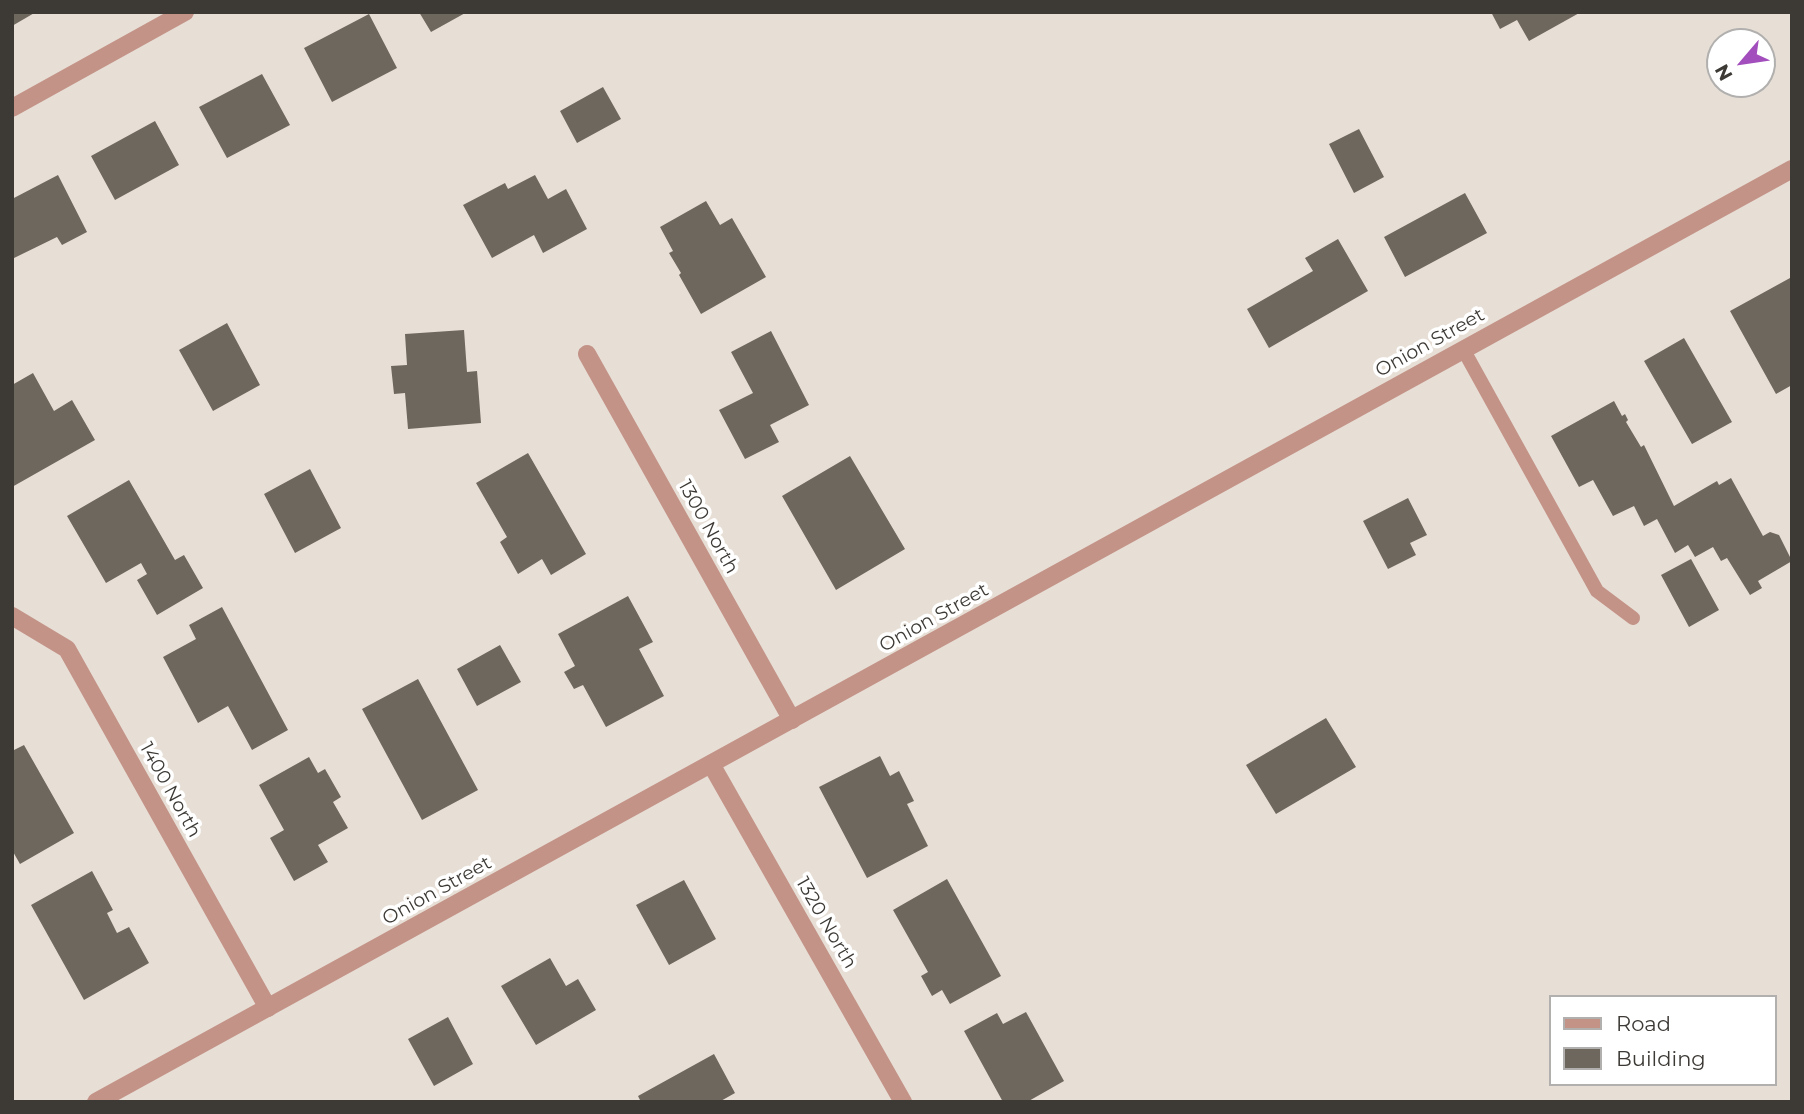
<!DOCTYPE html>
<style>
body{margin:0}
#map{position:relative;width:1804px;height:1114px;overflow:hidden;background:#e7dfd6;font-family:Montserrat,sans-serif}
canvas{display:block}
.frame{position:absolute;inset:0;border:14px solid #3d3a36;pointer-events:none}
.legend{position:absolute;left:1549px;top:995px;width:228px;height:91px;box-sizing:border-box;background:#fff;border:2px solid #b1b0af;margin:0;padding:9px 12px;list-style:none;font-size:21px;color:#3d3a36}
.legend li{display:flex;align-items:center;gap:14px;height:35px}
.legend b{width:35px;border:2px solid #b1b0af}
.north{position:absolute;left:1706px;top:28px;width:70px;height:70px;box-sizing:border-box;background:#fff;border:2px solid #b1b0af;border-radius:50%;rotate:241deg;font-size:19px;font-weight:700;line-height:28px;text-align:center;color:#3d3a36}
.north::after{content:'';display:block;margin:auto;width:24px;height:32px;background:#a34ebd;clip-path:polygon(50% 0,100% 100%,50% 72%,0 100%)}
</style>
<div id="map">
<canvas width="1804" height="1114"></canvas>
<div class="frame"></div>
<ul class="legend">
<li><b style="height:9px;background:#c49388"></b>Road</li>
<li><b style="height:19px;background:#6e675e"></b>Building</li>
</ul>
<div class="north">N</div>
</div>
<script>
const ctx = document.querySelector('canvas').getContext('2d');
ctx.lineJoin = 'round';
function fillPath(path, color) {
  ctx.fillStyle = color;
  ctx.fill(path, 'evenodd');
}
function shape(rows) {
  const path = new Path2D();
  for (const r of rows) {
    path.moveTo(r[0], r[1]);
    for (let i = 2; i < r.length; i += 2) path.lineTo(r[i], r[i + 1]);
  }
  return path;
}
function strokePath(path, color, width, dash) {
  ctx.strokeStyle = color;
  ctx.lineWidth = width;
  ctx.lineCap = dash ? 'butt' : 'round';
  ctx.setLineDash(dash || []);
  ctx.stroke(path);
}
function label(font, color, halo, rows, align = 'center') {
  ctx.font = font + ' Montserrat,sans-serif';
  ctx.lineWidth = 7;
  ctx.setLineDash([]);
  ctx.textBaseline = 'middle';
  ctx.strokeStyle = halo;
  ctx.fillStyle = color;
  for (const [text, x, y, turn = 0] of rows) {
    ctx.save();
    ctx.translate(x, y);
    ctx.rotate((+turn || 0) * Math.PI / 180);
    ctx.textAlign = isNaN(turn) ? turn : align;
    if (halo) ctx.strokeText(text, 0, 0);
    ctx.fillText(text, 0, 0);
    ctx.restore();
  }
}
fillPath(shape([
 [12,12,36,12,12,26],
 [419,12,467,12,431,32],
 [1491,12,1581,12,1529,41,1517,20,1500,29],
 [369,14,397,68,332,102,304,48],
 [262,74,290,125,227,158,199,107],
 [603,87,621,119,577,143,560,111],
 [155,121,179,165,115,200,91,156],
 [1359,129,1384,177,1354,193,1329,144],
 [58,175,87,232,62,245,57,237,12,259,12,199],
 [535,175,548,199,566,189,587,229,543,253,534,235,492,258,463,205,505,183,508,189],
 [1465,193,1487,233,1405,277,1384,237],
 [706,201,720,225,732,218,766,277,701,314,679,275,681,273,669,253,673,251,660,227],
 [1338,239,1368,291,1269,348,1247,309,1313,271,1305,258],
 [1790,278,1792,385,1776,394,1730,311],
 [227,323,260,385,213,411,179,350],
 [464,330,467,372,477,371,481,423,408,429,405,393,394,394,391,366,407,365,405,334],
 [771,331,809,405,770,425,779,442,745,459,719,410,753,393,731,352],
 [1684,338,1732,422,1692,444,1644,361],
 [33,373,54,411,72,400,95,440,12,487,12,385],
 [1614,401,1622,416,1625,414,1628,420,1626,422,1641,447,1644,445,1674,506,1717,481,1719,485,1731,478,1763,536,1770,532,1779,535,1792,561,1758,581,1762,588,1750,595,1727,558,1721,561,1713,547,1695,557,1688,545,1675,553,1657,519,1644,526,1634,506,1613,516,1593,480,1579,487,1551,436],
 [528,453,586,554,551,575,542,559,518,574,500,542,507,537,476,483],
 [850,456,905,549,836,590,782,496],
 [310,469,341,528,295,553,264,494],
 [129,480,175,560,184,555,203,588,157,615,137,580,147,574,141,563,106,583,67,516],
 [1408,498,1427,535,1410,543,1416,555,1388,569,1363,521],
 [1691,559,1719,610,1689,627,1661,575],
 [628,596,653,642,639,649,664,696,606,727,583,685,574,689,564,672,575,666,558,634],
 [222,607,288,730,252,750,228,706,198,723,163,657,196,639,189,625],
 [500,645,521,682,477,706,457,669],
 [418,679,478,790,422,820,362,709],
 [1326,718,1356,767,1276,814,1246,765],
 [24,745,74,833,20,864,12,850,12,751],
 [880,756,890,776,899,771,914,801,907,804,928,846,867,878,819,787],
 [309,757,318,773,325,769,341,797,333,802,348,828,318,845,328,862,294,881,270,838,284,830,259,785],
 [92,871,113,910,107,913,117,933,129,927,149,963,84,1000,31,905],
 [947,879,1001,976,950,1004,942,990,932,996,921,976,928,972,893,910],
 [684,880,716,939,669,965,636,905],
 [550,958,566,986,578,979,596,1010,536,1045,501,986],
 [1026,1012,1064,1081,1027,1102,1003,1102,964,1031,997,1013,1003,1024],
 [448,1017,473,1064,434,1086,408,1039],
 [714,1054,735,1093,719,1102,641,1102,638,1096]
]), '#6e675e');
strokePath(shape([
 [1463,349,1597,591,1633,618]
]), '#c49388', 14);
strokePath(shape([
 [12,108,185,12],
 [587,354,792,720],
 [12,616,67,649,268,1008],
 [711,764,903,1102]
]), '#c49388', 18);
strokePath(shape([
 [96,1102,1792,169]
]), '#c49388', 18);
label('19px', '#3d3a36', '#fff', [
 ["Onion Street",1430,343,-29],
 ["1300 North",708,527,61],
 ["Onion Street",934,618,-29],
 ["1400 North",170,790,61],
 ["Onion Street",437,891,-29],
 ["1320 North",826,923,60]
]);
</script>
